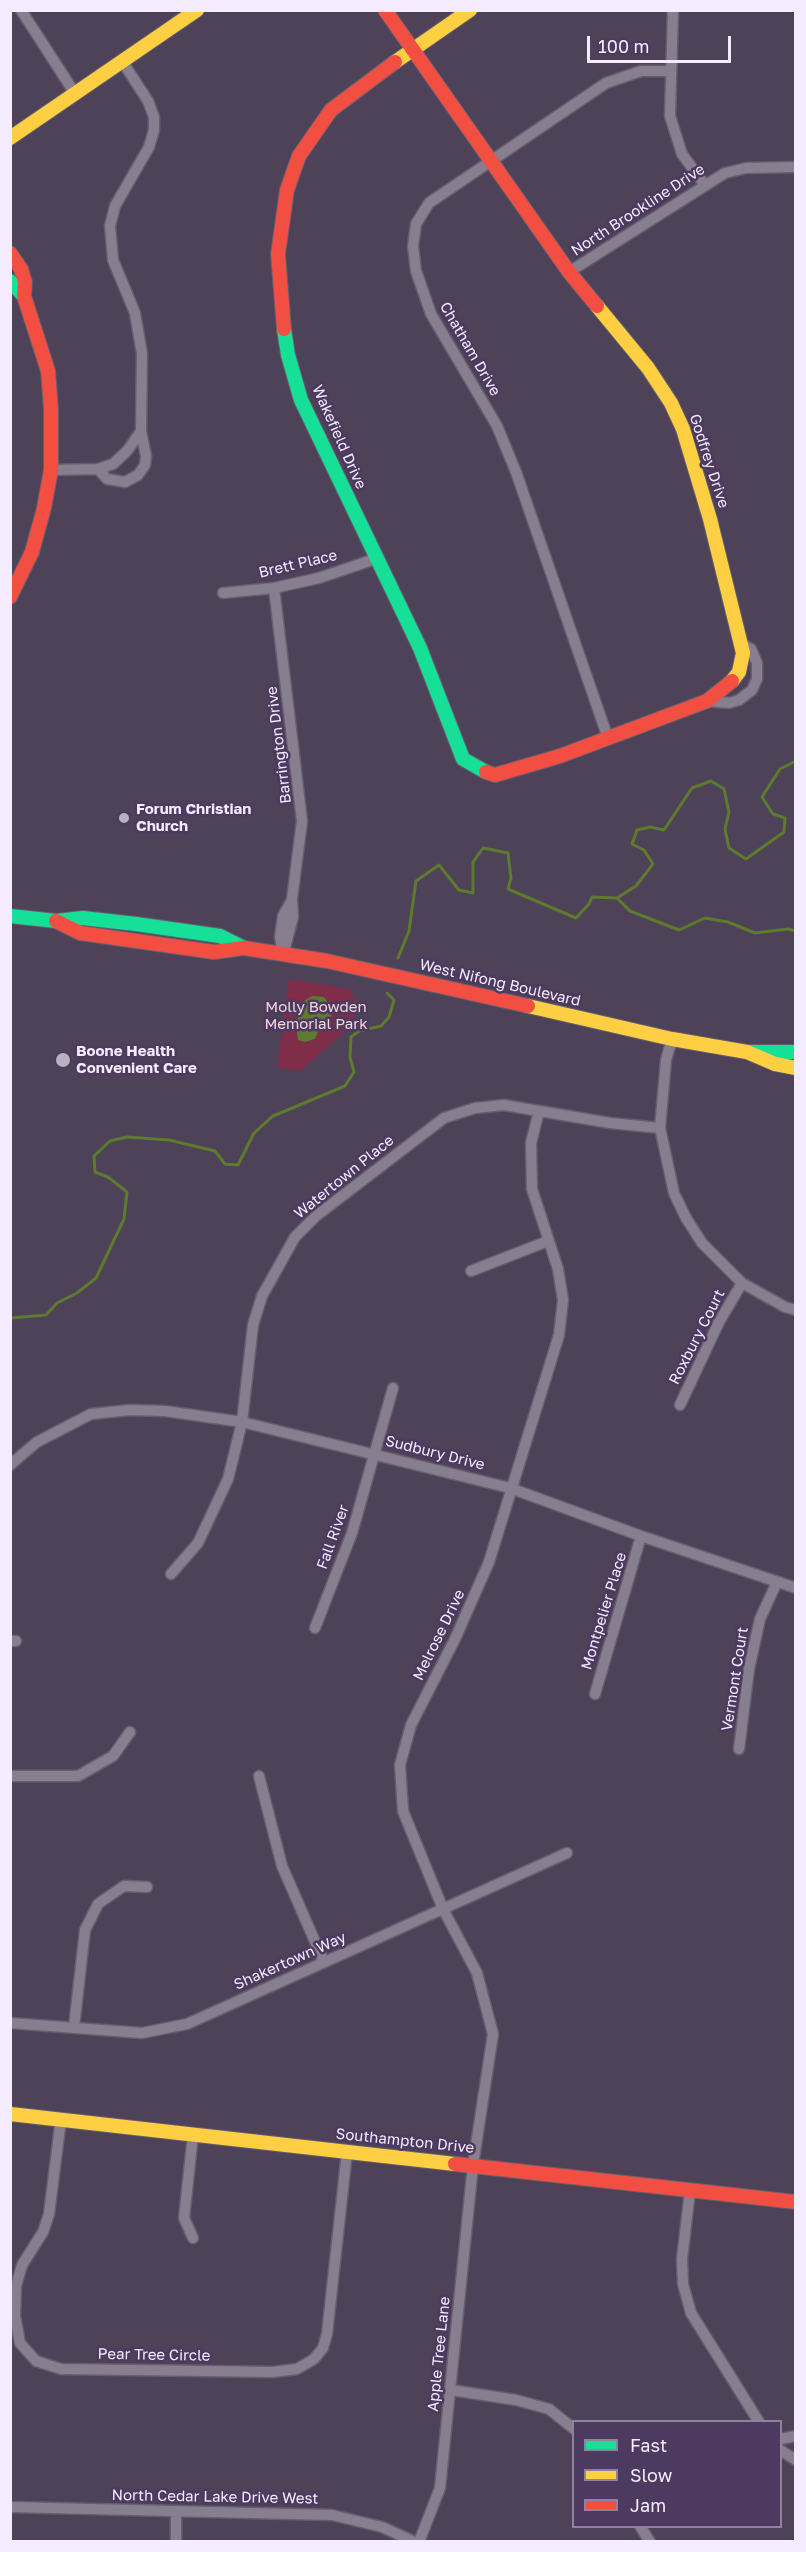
<!DOCTYPE html>
<style>
body{margin:0}
#map{position:relative;width:806px;height:2552px;overflow:hidden;background:#4d4258;font-family:"Golos Text",sans-serif}
canvas{display:block}
.frame{position:absolute;inset:0;border:12px solid #f4ebfe;pointer-events:none}
.legend{position:absolute;left:572px;top:2420px;width:210px;height:108px;box-sizing:border-box;background:#4d3a60;border:2px solid #90819f;margin:0;padding:8px 10px;list-style:none;font-size:18px;color:#f4ebfe}
.legend li{display:flex;align-items:center;gap:12px;height:30px}
.legend b{width:30px;border:2px solid #90819f}
.scale{position:absolute;left:587px;top:36px;width:144px;height:27px;box-sizing:border-box;border:3px solid #f4ebfe;border-top:0;padding-left:8px;font-size:18px;line-height:21px;white-space:nowrap;color:#f4ebfe;-webkit-text-stroke:4px #4d3a60;paint-order:stroke}
</style>
<div id="map">
<canvas width="806" height="2552"></canvas>
<div class="frame"></div>
<ul class="legend">
<li><b style="height:8px;background:#16e098"></b>Fast</li>
<li><b style="height:8px;background:#ffcf43"></b>Slow</li>
<li><b style="height:8px;background:#f24e42"></b>Jam</li>
</ul>
<div class="scale">100 m</div>
</div>
<script>
const ctx = document.querySelector('canvas').getContext('2d');
ctx.lineJoin = 'round';
function fillPath(path, color) {
  ctx.fillStyle = color;
  ctx.fill(path, 'evenodd');
}
function shape(rows) {
  const path = new Path2D();
  for (const r of rows) {
    path.moveTo(r[0], r[1]);
    for (let i = 2; i < r.length; i += 2) path.lineTo(r[i], r[i + 1]);
  }
  return path;
}
function strokePath(path, color, width, dash) {
  ctx.strokeStyle = color;
  ctx.lineWidth = width;
  ctx.lineCap = dash ? 'butt' : 'round';
  ctx.setLineDash(dash || []);
  ctx.stroke(path);
}
function label(font, color, halo, rows, align = 'center') {
  ctx.font = font + ' "Golos Text",sans-serif';
  ctx.lineWidth = 5;
  ctx.setLineDash([]);
  ctx.textBaseline = 'middle';
  ctx.strokeStyle = halo;
  ctx.fillStyle = color;
  for (const [text, x, y, turn = 0] of rows) {
    ctx.save();
    ctx.translate(x, y);
    ctx.rotate((+turn || 0) * Math.PI / 180);
    ctx.textAlign = isNaN(turn) ? turn : align;
    if (halo) ctx.strokeText(text, 0, 0);
    ctx.fillText(text, 0, 0);
    ctx.restore();
  }
}
fillPath(shape([
 [289,979,344,988,351,990,356,1002,356,1015,346,1030,300,1071,277,1068]
]), '#7f2d48');
fillPath(shape([
 [312,996,324,997,332,1008,331,1019,321,1025,315,1039,305,1042,298,1040,296,1027,301,1003]
]), '#5e7a2d');
strokePath(shape([
 [617,898,636,886,653,864,644,850,632,844,637,830,650,827,664,830,692,788,711,781,724,789,729,812,725,829,729,848,746,859,784,832,785,818,773,814,762,797,780,769,796,761],
 [398,958,409,931,416,881,439,865,459,890,473,893,473,862,483,848,508,853,511,878,508,889,576,918,589,904,592,897,617,898,630,911,679,930,705,918,728,922,755,933,788,929,796,931],
 [10,1318,46,1315,57,1303,77,1293,96,1278,124,1219,127,1192,108,1177,95,1172,94,1156,110,1141,127,1137,169,1140,215,1151,225,1164,238,1165,254,1133,273,1116,345,1086,354,1072,350,1057,351,1037,359,1031,381,1026,389,1017,394,1000,387,993]
]), '#5e7a2d', 3);
const street = shape([
 [21,10,74,92],
 [673,10,670,116,682,154,704,184],
 [569,272,725,173,746,168,796,167],
 [98,469,107,479,125,482,138,475,145,465,146,456,141,431],
 [51,470,98,469,113,464,127,451,141,431,142,354,135,313,113,260,110,226,115,206,149,147,154,130,154,117,148,101,122,61],
 [274,588,302,821,292,899,293,917,283,955],
 [223,593,274,588,319,578,378,558],
 [707,701,729,703,739,700,752,690,757,679,757,663,751,649,742,644],
 [608,738,516,472,497,426,431,314,416,271,413,246,416,224,429,203,491,161,606,83,641,71,670,71],
 [283,954,280,937,283,916,292,900],
 [672,1039,666,1060,660,1128,674,1193,686,1218,702,1243,742,1283,785,1307,796,1310],
 [471,1271,548,1241],
 [680,1405,719,1322,742,1283],
 [10,1465,37,1442,91,1414,130,1410,165,1411,242,1422,510,1488,641,1536,796,1588],
 [171,1574,198,1543,228,1479,242,1422,253,1325,262,1296,295,1237,316,1216,444,1118,475,1108,504,1105,610,1123,660,1128],
 [315,1628,352,1533,393,1388],
 [10,1641,16,1641],
 [595,1694,641,1536],
 [739,1749,749,1669,760,1619,777,1582],
 [10,1776,78,1776,113,1756,130,1732],
 [259,1776,282,1866,324,1962],
 [10,2023,142,2033,187,2024,567,1853],
 [74,2027,85,1930,98,1904,124,1886,147,1887],
 [61,2119,49,2214,43,2232,22,2265,16,2286,15,2316,20,2343,36,2361,61,2369,273,2372,297,2369,314,2359,323,2348,327,2334,347,2152],
 [193,2135,184,2218,193,2238],
 [690,2191,682,2259,683,2284,691,2313,759,2422],
 [451,2390,516,2400,549,2409,574,2429],
 [780,2439,796,2436],
 [780,2450,796,2460],
 [10,2507,332,2515,382,2527,415,2542],
 [176,2511,176,2542],
 [640,2526,650,2542],
 [419,2542,440,2488,473,2165,493,2034,477,1973,443,1909,403,1811,400,1765,411,1725,455,1639,489,1562,559,1335,563,1300,558,1269,532,1189,531,1143,539,1111]
]);
const fast = shape([
 [10,281,24,296],
 [284,329,288,355,301,400,420,648,463,759,486,772],
 [10,916,56,921,83,918,136,924,220,936,244,948],
 [750,1052,796,1052]
]);
const slow = shape([
 [395,62,470,10],
 [10,138,197,10],
 [597,306,648,368,671,403,683,429,710,519,743,653,739,672,732,681],
 [528,1006,672,1039,747,1052,775,1064,796,1068],
 [10,2114,455,2164]
]);
const jam = shape([
 [385,10,569,272,597,306],
 [10,253,21,269,25,282,24,296,48,371,51,409,51,470,44,508,32,552,10,597],
 [284,329,278,254,287,190,299,156,331,110,395,62],
 [486,772,495,775,560,756,707,701,732,681],
 [56,921,80,933,214,952,244,948,327,961,528,1006],
 [455,2164,796,2202]
]);
strokePath(street, '#665e6e', 13);
strokePath(fast, '#665e6e', 16);
strokePath(slow, '#665e6e', 16);
strokePath(jam, '#665e6e', 16);
strokePath(street, '#877f8f', 10);
strokePath(fast, '#16e098', 14);
strokePath(slow, '#ffcf43', 14);
strokePath(jam, '#f24e42', 14);
for (const [x, y, r, color] of [
 [124,818,6,"#bab0c4"],
 [63,1060,8,"#bab0c4"]
]) {
  const dot = new Path2D();
  dot.arc(x, y, r, 0, 2 * Math.PI);
  ctx.fillStyle = color;
  ctx.fill(dot);
  strokePath(dot, '#4d3a60', 2);
}
label('15px', '#f4ebfe', '#4d3a60', [
 ["North Brookline Drive",638,210,-33],
 ["Chatham Drive",470,349,60],
 ["Wakefield Drive",339,437,66],
 ["Godfrey Drive",709,461,72],
 ["Brett Place",298,564,-13],
 ["Barrington Drive",279,745,-97],
 ["West Nifong Boulevard",500,983,13],
 ["Watertown Place",344,1177,-39],
 ["Roxbury Court",697,1337,-63],
 ["Sudbury Drive",435,1453,14],
 ["Fall River",333,1537,-70],
 ["Montpelier Place",604,1611,-73],
 ["Melrose Drive",439,1635,-64],
 ["Vermont Court",735,1679,-81],
 ["Shakertown Way",290,1961,-24],
 ["Southampton Drive",405,2141,6],
 ["Apple Tree Lane",439,2354,-84],
 ["Pear Tree Circle",154,2355,1],
 ["North Cedar Lake Drive West",215,2497,1]
]);
label('bold 15px', '#f4ebfe', '#4d3a60', [
 ["Forum Christian",136,809],
 ["Church",136,826],
 ["Boone Health",76,1051],
 ["Convenient Care",76,1068]
], 'left');
label('15px', '#f4d5da', '#4d3a60', [
 ["Molly Bowden",316,1007],
 ["Memorial Park",316,1024]
]);
</script>
